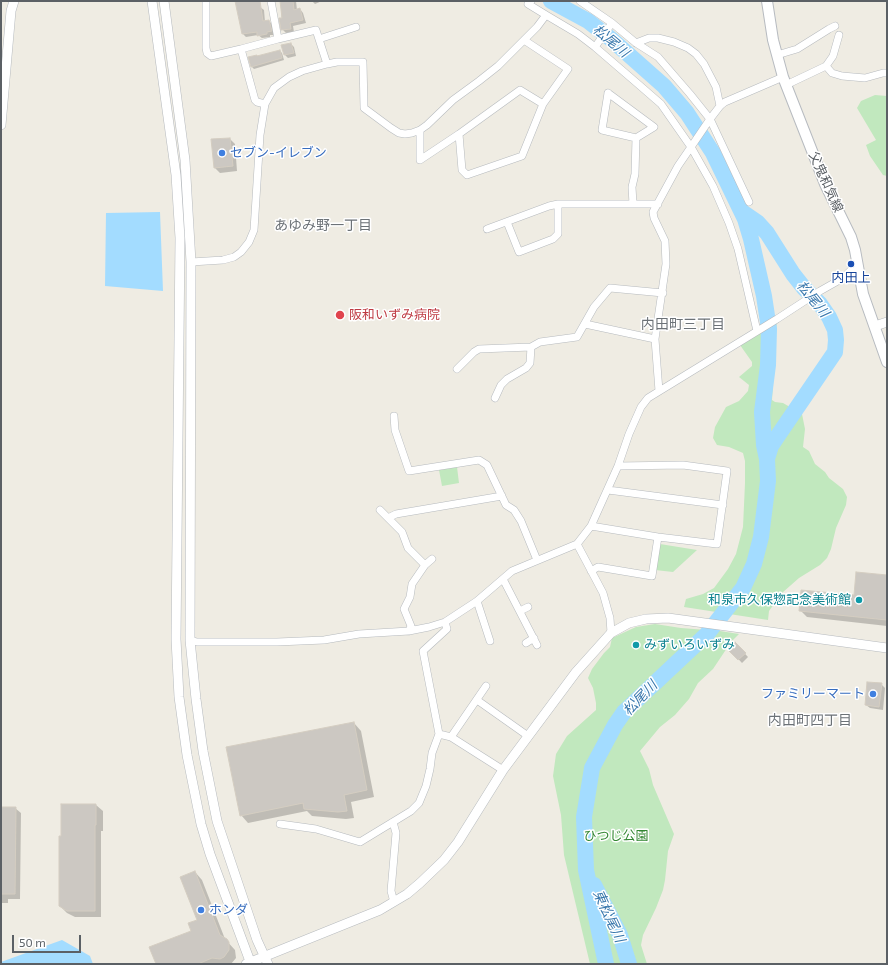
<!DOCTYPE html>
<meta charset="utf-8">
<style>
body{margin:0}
#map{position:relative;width:888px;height:965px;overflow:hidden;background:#efece3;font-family:"Exo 2",sans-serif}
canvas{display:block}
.frame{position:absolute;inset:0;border:2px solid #5b6065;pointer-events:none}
.scale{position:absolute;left:12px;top:935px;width:69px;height:18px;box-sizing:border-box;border:2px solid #5b6065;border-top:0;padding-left:5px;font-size:12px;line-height:14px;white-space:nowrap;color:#5b6065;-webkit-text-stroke:3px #fff;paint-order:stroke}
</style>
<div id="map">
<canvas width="888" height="965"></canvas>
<div class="frame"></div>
<div class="scale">50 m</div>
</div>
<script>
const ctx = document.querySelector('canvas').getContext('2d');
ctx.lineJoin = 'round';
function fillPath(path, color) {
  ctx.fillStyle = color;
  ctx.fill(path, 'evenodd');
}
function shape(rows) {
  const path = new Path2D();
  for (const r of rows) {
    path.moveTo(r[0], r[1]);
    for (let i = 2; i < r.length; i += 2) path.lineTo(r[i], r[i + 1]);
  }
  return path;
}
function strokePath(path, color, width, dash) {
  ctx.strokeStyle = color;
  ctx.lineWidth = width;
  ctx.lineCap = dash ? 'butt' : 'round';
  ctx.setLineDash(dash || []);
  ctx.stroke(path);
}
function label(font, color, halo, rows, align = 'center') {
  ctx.font = font + ' "Exo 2","Noto Sans JP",sans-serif';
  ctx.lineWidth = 3;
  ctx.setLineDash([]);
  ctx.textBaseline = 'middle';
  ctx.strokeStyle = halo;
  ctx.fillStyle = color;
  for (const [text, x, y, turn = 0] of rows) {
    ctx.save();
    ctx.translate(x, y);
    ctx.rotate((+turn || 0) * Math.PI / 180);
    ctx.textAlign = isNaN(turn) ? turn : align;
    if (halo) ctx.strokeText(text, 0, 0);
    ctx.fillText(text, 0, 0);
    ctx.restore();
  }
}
fillPath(shape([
 [875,95,887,96,887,176,883,175,870,156,866,145,876,140,857,108,861,101],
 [777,319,772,400,775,402,783,403,802,414,805,429,803,447,809,451,815,464,825,472,829,478,843,489,847,497,846,505,836,528,831,549,827,558,820,565,799,578,782,593,769,611,768,620,684,607,686,599,703,594,714,588,728,569,736,554,743,527,745,483,745,461,743,453,729,447,717,445,713,438,715,427,726,407,739,401,748,391,749,385,739,377,752,366,752,362,740,345],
 [457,467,459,483,442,486,439,470],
 [660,544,697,550,673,572,655,570],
 [655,624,681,628,720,631,739,634,731,642,713,669,698,683,689,699,675,715,660,727,640,751,649,769,653,785,674,834,668,851,665,880,663,890,656,908,643,935,641,945,647,964,590,964,564,855,561,815,553,776,556,754,567,736,596,710,596,703,593,688,588,678,592,669,604,653,610,647,612,638,636,627]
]), '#c1e8be');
fillPath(shape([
 [160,212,163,291,105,286,106,213],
 [62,940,90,956,93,964,1,964,1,962]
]), '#a3dcff');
fillPath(shape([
 [236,1,258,1,260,7,264,10,265,22,269,21,272,24,274,35,270,35,270,37,262,38,258,35,246,37,243,34],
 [281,1,296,1,297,10,300,9,303,13,306,23,293,26,294,32,286,33,282,29],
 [312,1,322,1,315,4],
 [291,44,294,47,296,56,288,58,285,55],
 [280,51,282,53,284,60,254,69,252,67,250,58,257,57],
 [230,139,235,144,237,171,220,173,215,168],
 [887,576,887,626,807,617,800,610,855,596],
 [735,643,748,657,742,663,729,649],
 [881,684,885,688,883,710,870,708,866,705],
 [354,723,361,731,374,797,351,802,354,818,346,819,312,816,307,811,248,823,241,815],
 [96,805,103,811,103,831,101,831,101,917,75,917,67,913,60,906],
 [1,808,15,808,21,813,20,899,8,899,8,903,1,903],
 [195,872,202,880,225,939,235,950,236,958,231,964,157,964,192,932,198,920]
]), '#0003');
strokePath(shape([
 [551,1,588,21,611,39,664,86,687,113,713,153,745,219,751,239,764,296,769,329,768,365,762,412,764,445,767,459,768,481,761,537,754,564,743,588,707,634,624,712,615,725,592,768,584,817,586,870,606,964],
 [741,211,757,222,767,233,793,274,804,288,820,304,829,317,835,330,836,340,835,352,777,437,771,446,767,459],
 [594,885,620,935,629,964]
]), '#a3dcff', 16);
const building = shape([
 [235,1,260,1,263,21,269,20,272,31,267,32,267,34,257,36,257,32,242,34,235,1],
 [280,1,293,1,294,10,300,8,303,20,290,23,291,29,281,30,279,18,282,18,280,1],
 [291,43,294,53,284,55,281,45,291,43],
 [280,50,282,58,251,67,248,57,257,55,257,56,280,50],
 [230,138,233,166,214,168,211,139,230,138],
 [856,572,887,575,887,620,799,611,801,590,854,595,856,572],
 [735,642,746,653,738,660,727,649,735,642],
 [867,682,882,683,879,707,865,705,867,682],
 [354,722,367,790,344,795,347,811,338,812,304,809,303,803,240,816,226,747,354,722],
 [61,804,96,804,96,825,95,825,95,911,67,911,59,906,59,836,61,836,61,804],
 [1,807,16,807,15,894,1,894,1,807],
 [195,871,220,935,227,939,229,942,229,950,224,957,220,959,212,958,198,964,156,964,149,947,191,931,188,923,197,920,180,877,195,871]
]);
fillPath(building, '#ccc8c2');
strokePath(building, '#d4cdc1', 1);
const minor = shape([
 [206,1,206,48,207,53,211,56,241,49],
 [580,1,612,23,636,43,658,57,690,94,710,119,749,202],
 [546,15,578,34,595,47,638,84,661,104,691,147,678,166,653,212,654,218,665,241,666,264,655,339,659,391],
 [278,39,316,30,327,64,337,62,363,62,364,108,391,128,399,133,405,134,412,133,420,130,427,125,453,100,479,81,498,66,537,27,546,15,528,4,531,1],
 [319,39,356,27],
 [524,40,568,69,543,104,522,156,467,175,462,170,459,134,520,90,543,104],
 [636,43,649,38,658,38,674,42,688,48,696,54,704,64,716,87,720,106],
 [595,47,612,23],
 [777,55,797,49,829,29,835,26],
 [826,66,832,73,842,76,865,78,883,73,887,73],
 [786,85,826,66,833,56,839,35],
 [608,93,654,127,636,138,602,130,608,93],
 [265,104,257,102,255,100,241,49,278,39,271,1],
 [420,130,420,160,459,134],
 [633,204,632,187,635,174,636,138],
 [507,222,519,252,553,239,558,234,558,204],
 [487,229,549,206,558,204,658,204],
 [191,262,223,260,234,257,241,252,249,242,254,230,260,135,265,104,274,88,289,77,302,71,327,64],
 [585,324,655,339],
 [757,331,738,249,729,223,713,186,691,147,710,119,720,106,725,102,783,77],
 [457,369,474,352,479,349,531,347,540,342,577,337,594,307,610,288,663,293],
 [495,398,501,385,507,379,526,368,530,363,531,347],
 [394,416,395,430,409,471,479,460,487,465,506,505,514,510,521,521,537,560],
 [608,490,723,505],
 [380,510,402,532,408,548,425,565,412,584,410,597,404,609,411,626,409,631],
 [388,518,396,514,502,496],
 [591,526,658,537,717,544,727,471,683,465,618,466],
 [577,544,603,593,610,618,611,633],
 [425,565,432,559],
 [591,571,598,567,652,576,658,537],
 [503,579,537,645],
 [477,601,490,641],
 [520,611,528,607],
 [190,640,197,642,277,642,324,640,359,634,409,631,429,627,445,622,477,601,512,571,577,544,591,526,618,466,629,434,641,407,648,398,777,319,820,291,843,278,851,270,858,267],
 [526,643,534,638],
 [477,700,528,736],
 [439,734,451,737,503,770],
 [451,737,486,686],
 [393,822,396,833,391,891,394,902],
 [280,824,316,829,360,842,411,811,419,803,426,786,430,769,432,753,439,734,423,651,447,629,445,622]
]);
const tertiary = shape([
 [152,1,176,175,180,238,176,639,179,697,187,755,201,824,210,854,251,964],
 [164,1,185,160,191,262,190,640,196,699,203,751,217,821,257,940,268,964],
 [1,125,11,11,14,1],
 [875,326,887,322],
 [246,964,380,910,407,894,420,883,444,860,458,842,503,770,576,672,611,633,629,623,646,619,668,618,887,648]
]);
const secondary = shape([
 [767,1,773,40,783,77,825,184,851,237,855,250,863,294,887,362]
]);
strokePath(minor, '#b6babe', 8);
strokePath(tertiary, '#b6babe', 10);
strokePath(secondary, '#b7bbc0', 12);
strokePath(minor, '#fff', 7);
strokePath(tertiary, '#fff', 9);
strokePath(secondary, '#fff', 10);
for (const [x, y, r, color] of [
 [222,153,4,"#3f7fe0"],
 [851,264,4,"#1a4fb4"],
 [340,315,5,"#e0444e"],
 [859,600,4,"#0f9aa8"],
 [636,645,4,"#0f9aa8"],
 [873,694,4,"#3f7fe0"],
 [201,910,4,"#3f7fe0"]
]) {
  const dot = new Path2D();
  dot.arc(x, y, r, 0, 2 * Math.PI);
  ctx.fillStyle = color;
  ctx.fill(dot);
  strokePath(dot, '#fff', 1.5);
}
label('13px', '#366cbe', '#fff', [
 ["セブン-イレブン",230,153],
 ["ファミリーマート",865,694,"right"],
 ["ホンダ",209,910]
], 'left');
label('13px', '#5b6065', '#fff', [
 ["父鬼和気線",826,182,66]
]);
label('13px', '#164399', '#fff', [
 ["内田上",851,278]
]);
label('13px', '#be3a42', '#fff', [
 ["阪和いずみ病院",349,315]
], 'left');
label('13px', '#0d838f', '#fff', [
 ["和泉市久保惣記念美術館",851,600],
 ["みずいろいずみ",644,645,"left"]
], 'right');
label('13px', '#328631', '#fff', [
 ["ひつじ公園",616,836]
]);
label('italic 14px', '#3978ad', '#fff', [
 ["松尾川",611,41,40],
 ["松尾川",813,299,51],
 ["松尾川",640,698,-46],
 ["東松尾川",609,916,65]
]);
label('14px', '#6c7277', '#fff', [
 ["あゆみ野一丁目",323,225],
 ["内田町三丁目",683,324],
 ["内田町四丁目",810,720]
]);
</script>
